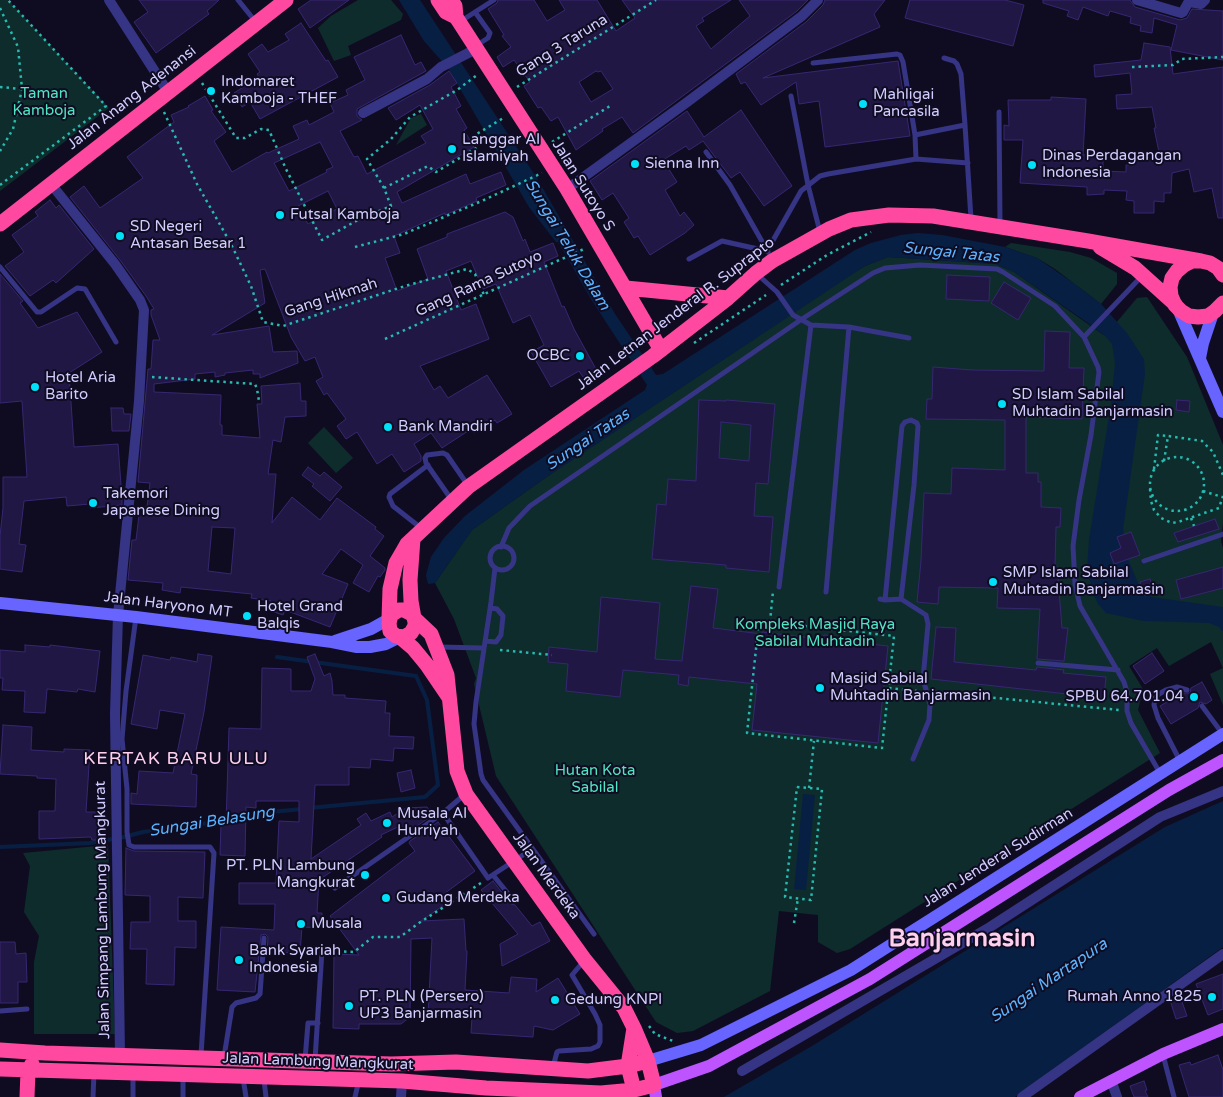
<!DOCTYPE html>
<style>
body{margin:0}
canvas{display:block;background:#0f0c22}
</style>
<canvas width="1223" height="1097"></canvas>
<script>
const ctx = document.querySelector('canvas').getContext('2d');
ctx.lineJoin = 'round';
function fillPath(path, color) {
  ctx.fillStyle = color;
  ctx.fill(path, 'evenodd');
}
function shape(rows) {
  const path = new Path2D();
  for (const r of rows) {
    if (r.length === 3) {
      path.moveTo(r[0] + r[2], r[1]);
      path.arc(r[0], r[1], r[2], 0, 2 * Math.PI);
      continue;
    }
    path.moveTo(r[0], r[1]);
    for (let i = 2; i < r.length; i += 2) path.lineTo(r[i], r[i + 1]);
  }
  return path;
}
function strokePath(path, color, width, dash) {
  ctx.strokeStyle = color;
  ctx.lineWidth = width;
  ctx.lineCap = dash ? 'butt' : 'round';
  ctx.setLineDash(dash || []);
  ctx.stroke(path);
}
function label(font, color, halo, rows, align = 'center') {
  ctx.font = font + ' "Varela Round",sans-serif';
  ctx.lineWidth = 4;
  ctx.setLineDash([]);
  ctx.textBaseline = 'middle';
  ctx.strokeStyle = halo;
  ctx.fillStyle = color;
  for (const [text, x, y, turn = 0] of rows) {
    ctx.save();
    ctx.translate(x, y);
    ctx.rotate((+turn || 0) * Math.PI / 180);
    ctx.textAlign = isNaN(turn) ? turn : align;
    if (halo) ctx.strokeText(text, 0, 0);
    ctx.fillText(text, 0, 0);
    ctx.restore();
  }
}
fillPath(shape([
 [0,0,8,0,109,108,0,191],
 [358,0,391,0,403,14,401,20,348,46,351,55,334,61,318,28,331,16],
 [421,114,427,125,396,145,411,118],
 [1011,243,1070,252,1091,258,1117,273,1117,284,1101,304,1055,269,1037,258,1005,247],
 [888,257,996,264,1014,272,1105,336,1137,298,1147,297,1187,357,1223,445,1223,522,1221,542,1223,548,1223,705,1210,674,1223,668,1211,642,1169,666,1157,648,1129,666,1143,689,1138,710,1160,753,850,949,837,953,818,942,818,915,779,911,770,991,693,1031,677,1033,656,1022,496,776,474,684,476,678,454,619,435,583,472,530,548,476,846,278,865,266],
 [324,427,353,458,336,473,308,443],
 [108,845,115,1034,34,1034,34,962,39,936,24,912,30,866,23,853]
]), '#0e2c2b');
fillPath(shape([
 [399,0,420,0,538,180,615,314,656,375,663,374,855,250,871,243,901,235,918,233,942,235,1005,247,1037,258,1072,282,1101,304,1127,333,1144,359,1145,374,1123,530,1128,559,1141,590,1152,597,1223,607,1223,632,1219,627,1209,623,1143,621,1106,613,1098,604,1093,593,1087,569,1089,539,1111,404,1115,363,1112,344,1105,336,1088,323,1014,272,996,264,888,257,865,266,548,476,472,530,435,583,428,584,426,575,431,557,444,538,465,516,524,470,645,390,647,385,591,299,558,242,556,242,529,207,448,68,424,41],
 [803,794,815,795,806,890,794,889],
 [1223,801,1223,947,1015,1097,724,1097,812,1046,1165,827]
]), '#081f44');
strokePath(shape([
 [277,657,416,676,427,700,438,785,425,797,309,808],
 [242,818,271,812,302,809],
 [0,847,90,843,124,837,143,832,230,820]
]), '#081f44', 4);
const building = shape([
 [139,0,219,0,207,11,209,14,156,53,134,22,148,12,139,0],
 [311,0,349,0,310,28,298,9,311,0],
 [498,0,534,0,547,21,565,10,559,0,597,0,616,31,635,18,622,0,731,0,702,18,704,21,696,26,711,49,750,16,739,0,808,0,797,11,633,133,622,117,602,129,603,131,576,150,558,117,551,121,541,107,538,108,524,86,530,82,514,60,503,67,497,57,511,47,502,36,504,35,488,9,497,3,498,0],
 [596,71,598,72,601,71,613,89,591,102,579,82,596,71],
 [825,0,885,0,874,14,880,27,763,78,898,61,910,136,825,147,819,101,799,104,796,82,761,105,745,82,741,84,736,74,806,22,823,5,825,0],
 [910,0,1005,0,1024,5,1013,46,905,18,910,0],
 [1043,0,1130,0,1135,7,1180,20,1187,18,1192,9,1223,11,1223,60,1171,50,1177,25,1154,18,1152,33,1140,31,1141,26,1130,23,1131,17,1110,11,1108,16,1083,7,1078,20,1067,16,1069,11,1043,3,1043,0],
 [301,23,326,61,328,60,338,77,260,119,250,102,242,107,234,93,259,77,257,74,260,72,248,54,262,44,268,52,289,40,285,34,301,23],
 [401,35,415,65,421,62,426,71,357,109,357,116,362,120,340,131,354,157,358,156,367,174,426,143,421,136,433,129,420,105,396,120,388,108,430,85,449,71,457,83,451,87,461,106,456,109,467,128,464,130,474,147,397,192,402,203,466,174,470,184,501,172,506,185,476,198,477,201,445,215,445,213,394,236,400,253,385,258,397,291,428,279,417,249,447,237,447,234,505,212,513,217,523,241,525,239,530,252,553,243,558,256,544,262,562,307,564,306,574,329,596,369,583,377,579,371,551,387,531,352,544,345,530,315,513,323,496,284,483,289,471,261,446,271,461,310,476,304,489,339,420,366,434,390,440,386,448,398,487,375,512,414,497,423,495,420,474,433,471,429,442,448,431,433,414,444,421,456,421,461,404,472,392,454,377,464,357,432,346,439,337,426,346,419,327,393,324,395,316,381,323,377,315,357,305,361,291,337,265,269,260,270,265,303,212,335,269,326,273,352,297,351,298,363,260,378,260,374,253,374,253,370,225,373,225,375,215,377,215,372,195,374,195,379,154,384,154,392,221,395,220,425,222,425,222,435,260,438,257,404,262,404,261,386,300,383,301,401,306,401,306,416,285,417,281,442,273,440,268,474,276,474,272,523,292,497,320,520,337,498,376,527,375,529,384,536,370,556,385,568,385,570,380,577,378,576,369,592,353,583,363,565,341,549,322,574,348,584,330,627,285,610,283,615,268,610,271,601,251,598,252,594,181,587,180,593,162,590,163,583,128,580,132,540,136,540,140,507,147,507,150,483,138,482,148,369,151,369,153,340,160,340,151,315,151,310,154,309,146,296,120,260,70,197,84,186,100,208,143,178,127,157,174,122,171,115,189,107,188,106,205,96,213,110,211,111,226,132,214,141,232,172,267,152,268,153,299,139,293,126,307,120,309,125,334,112,330,103,348,95,346,90,365,80,354,57,401,35],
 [320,142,333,167,326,170,327,172,289,191,274,163,320,142],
 [328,191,337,209,308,224,298,206,328,191],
 [212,527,235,528,231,574,208,571,212,527],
 [1144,43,1170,47,1173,74,1223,67,1223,218,1218,218,1212,188,1194,192,1189,169,1172,173,1171,193,1164,193,1164,202,1154,201,1154,213,1134,213,1134,201,1126,200,1127,191,1104,190,1104,194,1087,195,1087,187,1020,183,1023,140,1004,140,1004,125,1009,126,1008,100,1051,100,1051,97,1086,99,1083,155,1103,154,1103,171,1126,172,1126,165,1134,165,1134,157,1160,157,1154,128,1156,128,1152,107,1117,109,1116,95,1132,94,1130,73,1095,77,1094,65,1141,60,1144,43],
 [741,110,792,186,764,206,740,172,731,178,703,141,689,150,686,146,663,160,677,182,665,190,680,216,684,212,694,225,685,233,650,255,638,236,634,238,624,222,629,218,613,193,602,200,590,181,687,111,704,137,741,110],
 [50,200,56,208,59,205,94,249,56,283,53,280,30,296,5,266,24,252,12,235,38,216,35,212,50,200],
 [0,274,23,301,20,303,38,328,77,312,102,352,69,373,74,447,118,444,122,499,122,505,90,508,90,504,67,506,66,497,24,501,19,544,26,545,22,572,0,569,0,536,3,508,3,477,27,477,22,401,0,403,0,274],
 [947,275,990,277,989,301,946,299,947,275],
 [1004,282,1031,298,1018,320,991,303,1004,282],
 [1045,331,1070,332,1069,368,1084,368,1082,419,1026,417,1026,473,1038,473,1038,482,1041,482,1041,507,1061,508,1060,527,1056,527,1055,566,1057,566,1062,628,1068,628,1064,661,1037,659,1040,609,997,608,998,588,939,587,938,604,917,602,921,561,924,493,951,494,952,468,1005,470,1005,420,926,419,927,399,932,399,933,367,972,370,1044,371,1045,331],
 [699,400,726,401,726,400,775,404,768,484,756,483,754,516,773,517,769,572,726,568,726,565,652,559,657,504,666,505,668,479,696,481,699,400],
 [721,422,751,425,749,461,719,458,721,422],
 [1177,400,1190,401,1189,412,1176,410,1177,400],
 [111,408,123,408,124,414,131,414,129,431,112,431,111,408],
 [308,467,320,476,324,472,342,487,330,501,312,486,314,484,302,475,308,467],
 [1215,519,1219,529,1178,542,1174,533,1215,519],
 [1131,532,1140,555,1114,564,1110,553,1121,548,1117,537,1131,532],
 [1223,567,1223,588,1181,599,1176,580,1223,567],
 [1150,579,1155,593,1145,596,1140,582,1150,579],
 [691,586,718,589,713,628,762,634,762,632,820,639,824,635,827,635,832,640,888,646,878,743,752,730,757,684,689,677,688,686,678,684,679,675,623,670,620,697,566,691,568,664,548,662,549,647,597,652,601,597,660,603,655,659,682,661,691,586],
 [936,627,956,628,954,662,1036,670,1037,667,1064,670,1063,673,1106,677,1104,698,931,679,936,627],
 [25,645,50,647,50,645,100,651,95,692,78,689,77,692,47,689,45,713,24,712,25,691,2,690,3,678,0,678,0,650,25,652,25,645],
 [1152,653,1164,671,1145,684,1133,666,1152,653],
 [198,654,212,656,204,712,191,774,197,775,196,807,131,804,131,793,137,794,139,771,173,773,185,714,160,710,157,729,131,724,143,655,170,660,171,657,197,662,198,654],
 [315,654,324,676,330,673,332,681,333,695,345,695,345,698,386,701,385,713,390,713,389,736,414,737,413,749,394,748,393,761,371,759,370,768,349,767,349,785,315,785,311,859,361,825,357,819,366,813,371,821,390,812,392,817,406,808,427,807,433,815,405,834,400,826,381,835,382,837,319,880,317,913,322,913,322,928,302,927,300,953,267,952,268,937,265,934,261,935,255,992,217,990,221,927,274,930,275,904,239,904,239,883,276,883,279,821,299,822,299,801,256,801,256,808,246,807,245,856,220,855,221,824,226,824,229,728,261,729,262,668,291,669,291,691,311,691,315,679,307,657,315,654],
 [1202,682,1212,700,1206,704,1200,702,1198,708,1171,724,1160,706,1182,693,1190,693,1191,688,1202,682],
 [3,725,32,727,31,750,64,752,64,749,90,750,86,812,105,812,105,840,92,840,91,837,39,839,39,811,55,811,56,779,37,778,37,776,0,774,3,725],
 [411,770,415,788,401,792,397,773,411,770],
 [438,822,475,871,441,896,447,903,421,921,464,919,466,951,467,951,465,990,509,993,511,977,537,979,536,992,558,978,580,1014,553,1030,534,1026,533,1037,471,1033,472,1017,428,1015,432,938,411,939,410,1017,401,1024,359,1024,359,1029,333,1028,334,954,359,955,330,916,415,851,409,843,410,841,438,822],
 [126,848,134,851,205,852,203,898,178,897,178,921,196,921,196,948,175,947,174,985,146,984,147,949,130,949,131,922,150,922,150,896,125,895,126,848],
 [493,881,511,904,515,905,532,926,540,922,550,941,502,966,500,944,518,934,481,890,493,881],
 [0,942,15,942,16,954,26,953,27,982,18,982,18,1003,0,1003,0,942],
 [1223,974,1223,1009,1208,1015,1196,984,1223,974],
 [1180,996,1187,1016,1176,1019,1170,1000,1180,996],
 [1218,1055,1223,1070,1223,1097,1189,1097,1179,1065,1190,1062,1191,1065,1218,1055],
 [1144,1081,1147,1090,1145,1091,1148,1097,1134,1097,1130,1086,1144,1081]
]);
fillPath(building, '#201744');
strokePath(building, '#362771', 1);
strokePath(shape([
 [0,8,18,47,22,89,13,129,0,151],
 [1132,67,1173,65,1182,59,1223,57],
 [202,83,236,138,245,138,261,129,269,130,286,169,322,240,356,221,391,206,384,188,428,166,436,172,478,147,475,135,505,117],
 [0,87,22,89],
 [517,87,656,0],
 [164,112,197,184,231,244,251,286,263,322,283,326,405,286,467,269,475,274,484,295],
 [552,142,610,106],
 [0,185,106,106,8,0],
 [384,188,367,159,391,139,410,117,457,90,477,75],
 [355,247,404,234,484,200,542,173],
 [781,285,827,255,871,232],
 [385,339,586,248],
 [694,343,766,295],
 [152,377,255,384,257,389,259,401],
 [1177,484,27],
 [1164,461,1168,436,1202,441,1213,452,1223,475],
 [1154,469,1158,435,1168,436],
 [1150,489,1151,501,1154,510,1161,518,1172,523,1178,522,1219,508,1223,496],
 [1203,491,1222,497],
 [1191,518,1194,526],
 [759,621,894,636,882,748,747,733,759,621],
 [770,622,773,591],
 [500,650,552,655],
 [889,688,917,691],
 [935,692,1119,710],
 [797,787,822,789,811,900,785,897,797,787],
 [809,788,814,741],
 [794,923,798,898],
 [331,951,354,952,373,937,400,937,419,923,481,883],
 [649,1026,655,1034,673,1041]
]), '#26bab0', 2.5, [2.5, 4]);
strokePath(shape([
 [238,0,255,21],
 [475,12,490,33,488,38,477,45],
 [461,21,494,0],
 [944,58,954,61,957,64,961,74,965,125],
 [813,63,897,54,900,55,903,62,915,135],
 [791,96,808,185,820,232],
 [999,112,1000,224],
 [706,152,730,185,768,252],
 [916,159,915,135,965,125,971,219],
 [689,259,722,241,767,251,801,191,820,176,828,174,916,159,968,163],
 [0,267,37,312,41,312,77,288,85,289,116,342],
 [758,275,777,292,793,315,811,325,849,327,909,338],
 [1084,337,1141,277],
 [451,499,426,463,425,458,427,455,443,453,447,455,467,484],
 [421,528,393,506,389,497,390,494,428,465],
 [502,558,12],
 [501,547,509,528,530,506,802,319,873,273,885,268,920,265,997,269,1003,272,1055,306,1084,337,1098,367,1099,372,1091,435,1079,500,1073,546,1075,584,1080,606,1124,682,1127,692,1127,711,1131,723,1160,773],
 [1144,561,1223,534],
 [495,568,491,602,476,702,474,724,481,774,483,780,594,934],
 [779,587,811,325],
 [826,592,849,327],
 [880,599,885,600,901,599,914,485,918,426,917,423,911,420,905,422,902,426,885,600],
 [901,599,926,615,928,624,923,679,930,704,929,720,913,759],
 [136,617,126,691,122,739,127,789,127,832,129,845,134,847,210,847,214,853,201,1055],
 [485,641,496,642,501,635,503,616,497,609,491,608],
 [438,647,484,648],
 [1038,663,1118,670],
 [1202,706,1222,733],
 [1180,761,1158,718,1154,705,1155,698,1159,694,1166,690,1177,687,1187,690],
 [443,813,488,878,532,849],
 [493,875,514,901],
 [335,888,443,813,464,795],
 [0,1011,27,1009],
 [1163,1055,1174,1097],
 [224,1057,232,1007,236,1003,256,998,260,994,264,938],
 [305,1060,308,1023,318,1023],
 [315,1060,322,950],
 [553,1067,557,1052,559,1051,591,1049,598,1046,600,1042,600,1025,595,1014,572,975,583,962],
 [133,1075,133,1097],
 [243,1078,246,1097],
 [264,1080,266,1097],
 [93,1097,94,1073],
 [183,1097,183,1076],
 [355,1097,359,1080]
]), '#363484', 5);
strokePath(shape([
 [109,0,168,92],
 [1137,0,1181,13,1183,12,1188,3,1190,2,1201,4,1205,0],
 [363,113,427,79,441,67,476,49],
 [51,184,115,264,140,300,144,310,139,401,118,615,115,714,120,1055],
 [567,189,686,103,802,16,818,0],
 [742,1071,990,927,1160,817,1223,791],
 [1111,1080,1117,1097],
 [401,1097,402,1081],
 [1022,1097,1223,954]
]), '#363484', 10);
strokePath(shape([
 [1178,309,1223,412],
 [1200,358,1203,343,1213,313],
 [0,603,136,617,332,642,357,647,370,647,386,644,400,637],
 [335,641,371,629,389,619],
 [648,1061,701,1045,851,970,1223,734]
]), '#6764ff', 12);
strokePath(shape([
 [656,1097,654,1085,709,1066,870,979,1169,790,1223,760],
 [1080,1097,1163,1054,1223,1029]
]), '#be54ff', 12);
strokePath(shape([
 [438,0,446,12,456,17,567,189,661,350],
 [451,0,455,6,456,17],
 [0,224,286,0],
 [1100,247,1135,268,1175,304],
 [1223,275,1218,268,1210,263,1201,261,1192,261,1184,265,1177,271,1172,278,1170,287,1171,296,1175,305,1181,311,1189,316,1198,317,1208,316,1215,311,1223,303],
 [626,288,728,298],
 [389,619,390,589,396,563,403,551,407,544,468,487,653,356,728,298,756,273,772,261,829,229,851,220,889,215,933,216,1088,241,1201,261],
 [400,637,413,648,427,665,448,696],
 [0,1050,45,1053,391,1064,456,1062,588,1071,628,1066,648,1061],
 [0,1069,402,1081,486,1088,601,1093,634,1090,654,1085,648,1061,634,1028,624,1008,585,960,466,794,457,771,447,675,431,634,414,618,412,614,404,610,399,610,391,615,389,623,390,631,396,636,404,637,411,633,415,626,415,622,414,618,411,601,410,580,413,539],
 [634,1090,628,1066,634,1028],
 [27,1097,28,1071,32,1064]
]), '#ff48a0', 15);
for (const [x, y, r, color] of [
 [211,91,5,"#00e0f8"],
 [863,104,5,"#00e0f8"],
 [452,149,5,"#00e0f8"],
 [635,164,5,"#00e0f8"],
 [1032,165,5,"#00e0f8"],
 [280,215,5,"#00e0f8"],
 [120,236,5,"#00e0f8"],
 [580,356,5,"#00e0f8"],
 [35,387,5,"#00e0f8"],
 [1002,404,5,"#00e0f8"],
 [388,427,5,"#00e0f8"],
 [93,503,5,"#00e0f8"],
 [993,582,5,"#00e0f8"],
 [247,616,5,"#00e0f8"],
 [820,688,5,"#00e0f8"],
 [1194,697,5,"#00e0f8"],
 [387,823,5,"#00e0f8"],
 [365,875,5,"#00e0f8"],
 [386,898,5,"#00e0f8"],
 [301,924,5,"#00e0f8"],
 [239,960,5,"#00e0f8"],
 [1212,997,5,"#00e0f8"],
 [555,1000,5,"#00e0f8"],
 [349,1006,5,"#00e0f8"]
]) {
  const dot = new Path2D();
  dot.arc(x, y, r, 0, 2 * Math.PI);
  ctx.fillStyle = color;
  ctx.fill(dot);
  strokePath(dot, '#0f0c22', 2);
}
label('15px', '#d2cdff', '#0f0c22', [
 ["Gang 3 Taruna",562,46,-32],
 ["Jalan Anang Adenansi",132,98,-38],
 ["Jalan Sutoyo S",583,186,58],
 ["Gang Rama Sutoyo",479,284,-25],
 ["Gang Hikmah",331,298,-18],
 ["Jalan Letnan Jenderal R. Suprapto",676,314,-37],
 ["Jalan Haryono MT",168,605,7],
 ["Jalan Jenderal Sudirman",998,858,-32],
 ["Jalan Merdeka",546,876,54],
 ["Jalan Simpang Lambung Mangkurat",103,910,-91],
 ["Jalan Lambung Mangkurat",318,1062,2]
]);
label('15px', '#d2cdff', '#0f0c22', [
 ["Indomaret",221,82],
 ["Kamboja - THEF",221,99],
 ["Mahligai",873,95],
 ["Pancasila",873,112],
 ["Langgar Al",462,140],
 ["Islamiyah",462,157],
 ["Dinas Perdagangan",1042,156],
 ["Indonesia",1042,173],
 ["Sienna Inn",645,164],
 ["Futsal Kamboja",290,215],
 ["SD Negeri",130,227],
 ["Antasan Besar 1",130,244],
 ["OCBC",570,356,"right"],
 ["Hotel Aria",45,378],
 ["Barito",45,395],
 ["SD Islam Sabilal",1012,395],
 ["Muhtadin Banjarmasin",1012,412],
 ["Bank Mandiri",398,427],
 ["Takemori",103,494],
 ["Japanese Dining",103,511],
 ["SMP Islam Sabilal",1003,573],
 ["Muhtadin Banjarmasin",1003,590],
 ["Hotel Grand",257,607],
 ["Balqis",257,624],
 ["Masjid Sabilal",830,679],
 ["Muhtadin Banjarmasin",830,696],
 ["SPBU 64.701.04",1184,697,"right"],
 ["Musala Al",397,814],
 ["Hurriyah",397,831],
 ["PT. PLN Lambung",355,866,"right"],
 ["Mangkurat",355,883,"right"],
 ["Gudang Merdeka",396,898],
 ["Musala",311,924],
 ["Bank Syariah",249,951],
 ["Indonesia",249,968],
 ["PT. PLN (Persero)",359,997],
 ["UP3 Banjarmasin",359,1014],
 ["Rumah Anno 1825",1202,997,"right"],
 ["Gedung KNPI",565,1000]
], 'left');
label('15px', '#51e6c1', '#0f0c22', [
 ["Taman",44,94],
 ["Kamboja",44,111],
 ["Kompleks Masjid Raya",815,625],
 ["Sabilal Muhtadin",815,642],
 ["Hutan Kota",595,771],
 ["Sabilal",595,788]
]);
label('italic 16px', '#5bb3ff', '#0f0c22', [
 ["Sungai Teluk Dalam",567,245,59],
 ["Sungai Tatas",951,253,6],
 ["Sungai Tatas",588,440,-34],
 ["Sungai Belasung",212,822,-9],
 ["Sungai Martapura",1049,981,-34]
]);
ctx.letterSpacing = '1px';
label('18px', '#ffcfee', '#0f0c22', [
 ["KERTAK BARU ULU",176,759]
]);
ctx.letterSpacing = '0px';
label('bold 25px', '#ffcfee', '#0f0c22', [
 ["Banjarmasin",962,939]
]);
</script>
